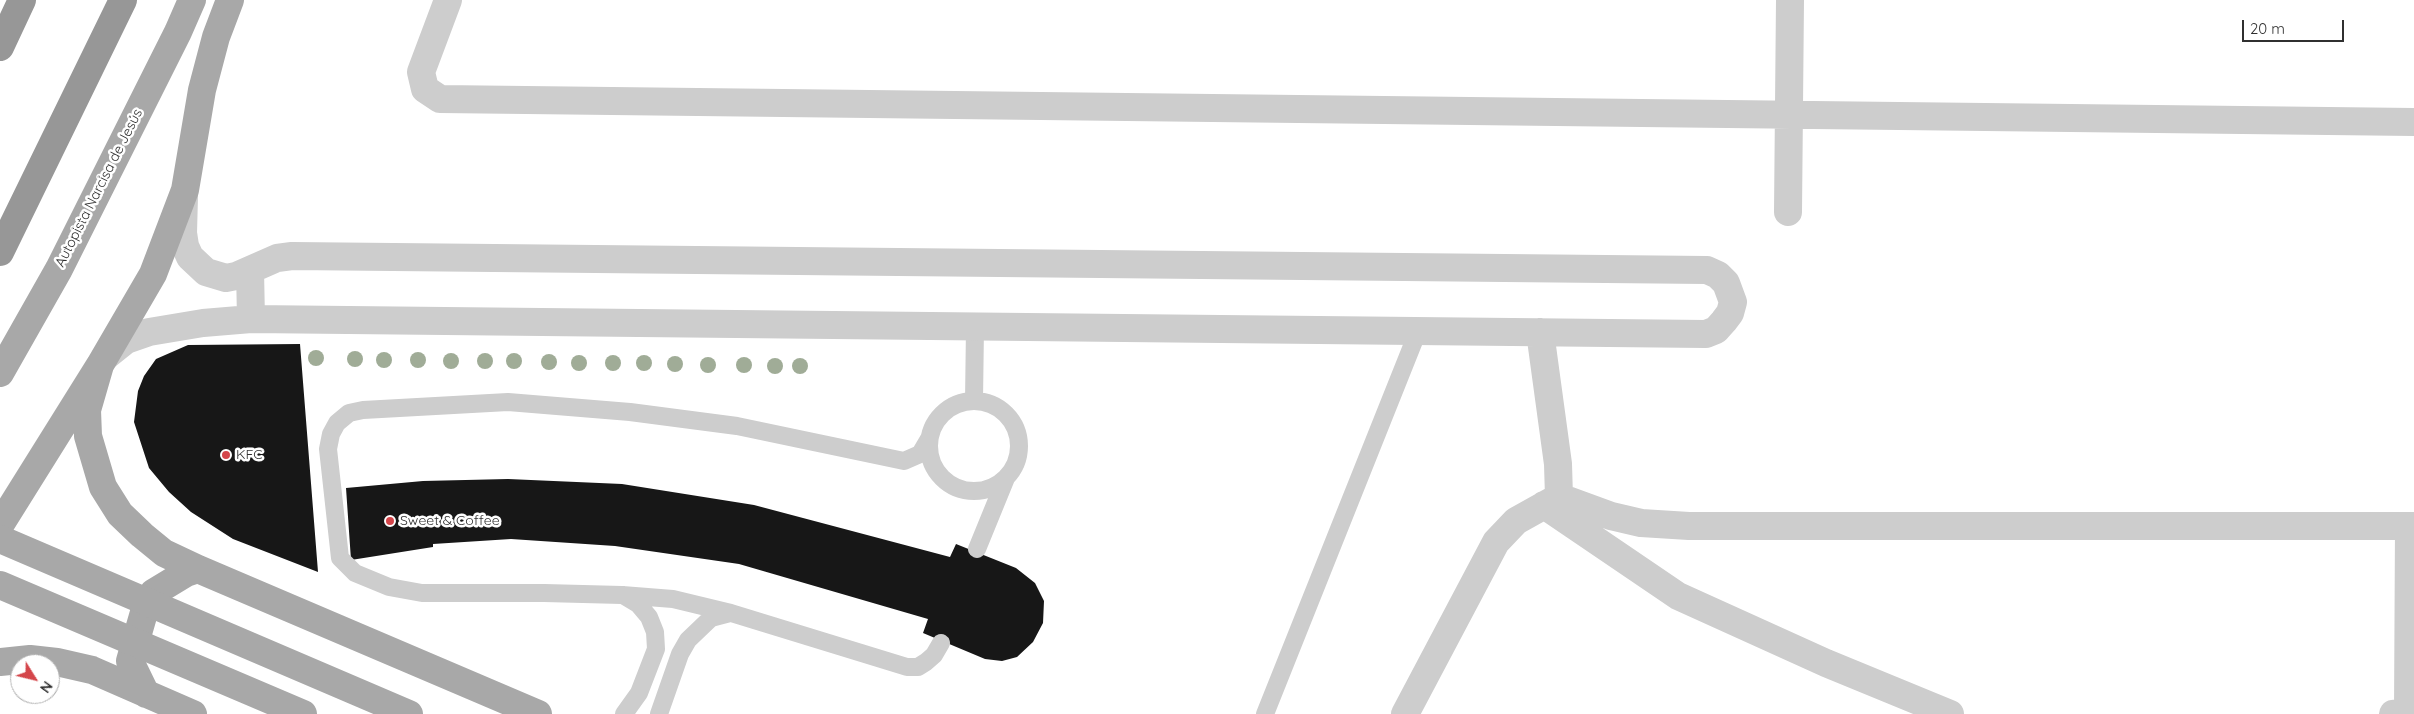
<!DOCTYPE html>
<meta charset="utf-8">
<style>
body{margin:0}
#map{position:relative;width:2414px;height:714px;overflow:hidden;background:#fff;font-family:Quicksand,sans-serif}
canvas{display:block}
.north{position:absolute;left:10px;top:654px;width:50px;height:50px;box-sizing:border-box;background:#fff;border:1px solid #acacac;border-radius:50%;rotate:126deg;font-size:14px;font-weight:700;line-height:20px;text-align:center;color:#303030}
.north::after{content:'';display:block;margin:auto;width:18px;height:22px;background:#d4454a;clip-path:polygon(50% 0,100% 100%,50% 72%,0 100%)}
.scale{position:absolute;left:2242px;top:20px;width:102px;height:22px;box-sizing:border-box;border:2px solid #303030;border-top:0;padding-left:6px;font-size:15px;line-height:18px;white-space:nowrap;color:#303030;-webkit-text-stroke:4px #fff;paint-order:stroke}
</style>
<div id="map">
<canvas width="2414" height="714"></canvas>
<div class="north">N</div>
<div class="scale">20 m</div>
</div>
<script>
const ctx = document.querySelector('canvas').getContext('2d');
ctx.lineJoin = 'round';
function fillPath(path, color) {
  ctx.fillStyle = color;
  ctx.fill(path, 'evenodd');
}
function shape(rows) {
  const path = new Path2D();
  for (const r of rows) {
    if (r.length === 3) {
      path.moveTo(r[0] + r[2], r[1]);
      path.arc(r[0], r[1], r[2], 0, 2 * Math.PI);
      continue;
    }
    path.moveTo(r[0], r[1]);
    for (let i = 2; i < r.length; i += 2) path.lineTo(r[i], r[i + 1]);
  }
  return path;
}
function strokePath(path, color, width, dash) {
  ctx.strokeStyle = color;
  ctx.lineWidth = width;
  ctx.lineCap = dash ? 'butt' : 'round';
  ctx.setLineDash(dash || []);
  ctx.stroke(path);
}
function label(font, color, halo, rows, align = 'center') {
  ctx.font = font + ' Quicksand,sans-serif';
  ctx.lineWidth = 5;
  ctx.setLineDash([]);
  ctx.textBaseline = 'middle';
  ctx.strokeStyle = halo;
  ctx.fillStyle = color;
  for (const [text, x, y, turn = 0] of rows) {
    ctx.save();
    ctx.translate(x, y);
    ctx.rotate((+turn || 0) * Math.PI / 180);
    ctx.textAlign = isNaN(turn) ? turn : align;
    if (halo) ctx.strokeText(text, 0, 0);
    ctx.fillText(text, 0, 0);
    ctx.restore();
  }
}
fillPath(shape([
 [300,344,318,572,233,539,191,512,169,492,149,468,134,422,138,391,144,376,156,359,188,345],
 [508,479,622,484,754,505,950,557,956,544,1016,568,1035,583,1044,601,1043,623,1033,642,1017,657,1002,661,985,659,923,633,928,619,739,564,615,546,511,539,433,544,433,547,351,560,346,488,423,481]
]), '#171717');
strokePath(shape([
 [974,401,975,327],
 [974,446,45],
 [930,437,920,454,904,461,737,426,630,412,508,402,363,410,349,413,337,423,331,434,328,449,340,558,355,573,389,587,422,593,544,593,622,595,673,599,731,613,907,667,918,667,926,662,934,655,941,643],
 [977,549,1006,478],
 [623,595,638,604,649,617,655,632,656,649,639,693,624,714],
 [659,714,680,654,688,640,711,618,730,613],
 [1265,714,1418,331]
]), '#cdcdcd', 18);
strokePath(shape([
 [448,0,421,72,425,89,440,99,2414,122],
 [1788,212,1790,0],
 [250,270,251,319],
 [106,356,126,340,149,332,203,323,251,319,1706,334,1716,330,1724,321,1730,313,1733,302,1726,283,1718,275,1707,270,292,256,277,258,236,276,226,278,206,272,190,257,185,246,183,233,184,196],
 [1559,497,1611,516,1641,523,1689,526,2414,526],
 [1544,505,1678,596,1826,663,1950,714],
 [1405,714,1496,542,1516,521,1559,497,1558,464,1540,332],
 [2393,714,2408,712,2409,526]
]), '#cdcdcd', 28);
strokePath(shape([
 [100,365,87,410,88,436,103,487,120,514,142,535,164,553,198,569,538,714],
 [0,373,59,269,178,32,192,0],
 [0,525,100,365,153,274,185,190,202,90,216,37,230,0],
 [0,662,30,659,57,662,92,670,193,714],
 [146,694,130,661,145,609,153,593,186,573,198,569]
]), '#a8a8a8', 28);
strokePath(shape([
 [0,47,22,0],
 [0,252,123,0]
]), '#979797', 28);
strokePath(shape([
 [0,539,409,714],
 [0,585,303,714]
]), '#a8a8a8', 28);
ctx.fillStyle = '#a0ac97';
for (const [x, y] of [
 [316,358],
 [355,359],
 [384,360],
 [418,360],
 [451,361],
 [485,361],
 [514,361],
 [549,362],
 [579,363],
 [613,363],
 [644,363],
 [675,364],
 [708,365],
 [744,365],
 [775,366],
 [800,366]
]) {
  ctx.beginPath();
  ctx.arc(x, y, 8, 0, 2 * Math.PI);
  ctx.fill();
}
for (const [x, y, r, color] of [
 [226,455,5,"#d4454a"],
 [390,521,5,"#d4454a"]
]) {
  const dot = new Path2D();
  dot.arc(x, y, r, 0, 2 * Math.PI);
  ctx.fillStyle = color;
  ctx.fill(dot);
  strokePath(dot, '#fff', 2);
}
label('14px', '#303030', '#fff', [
 ["Autopista Narcisa de Jesús",99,188,-63]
]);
label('14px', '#303030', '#fff', [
 ["KFC",236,455],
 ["Sweet & Coffee",400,521]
], 'left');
</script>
